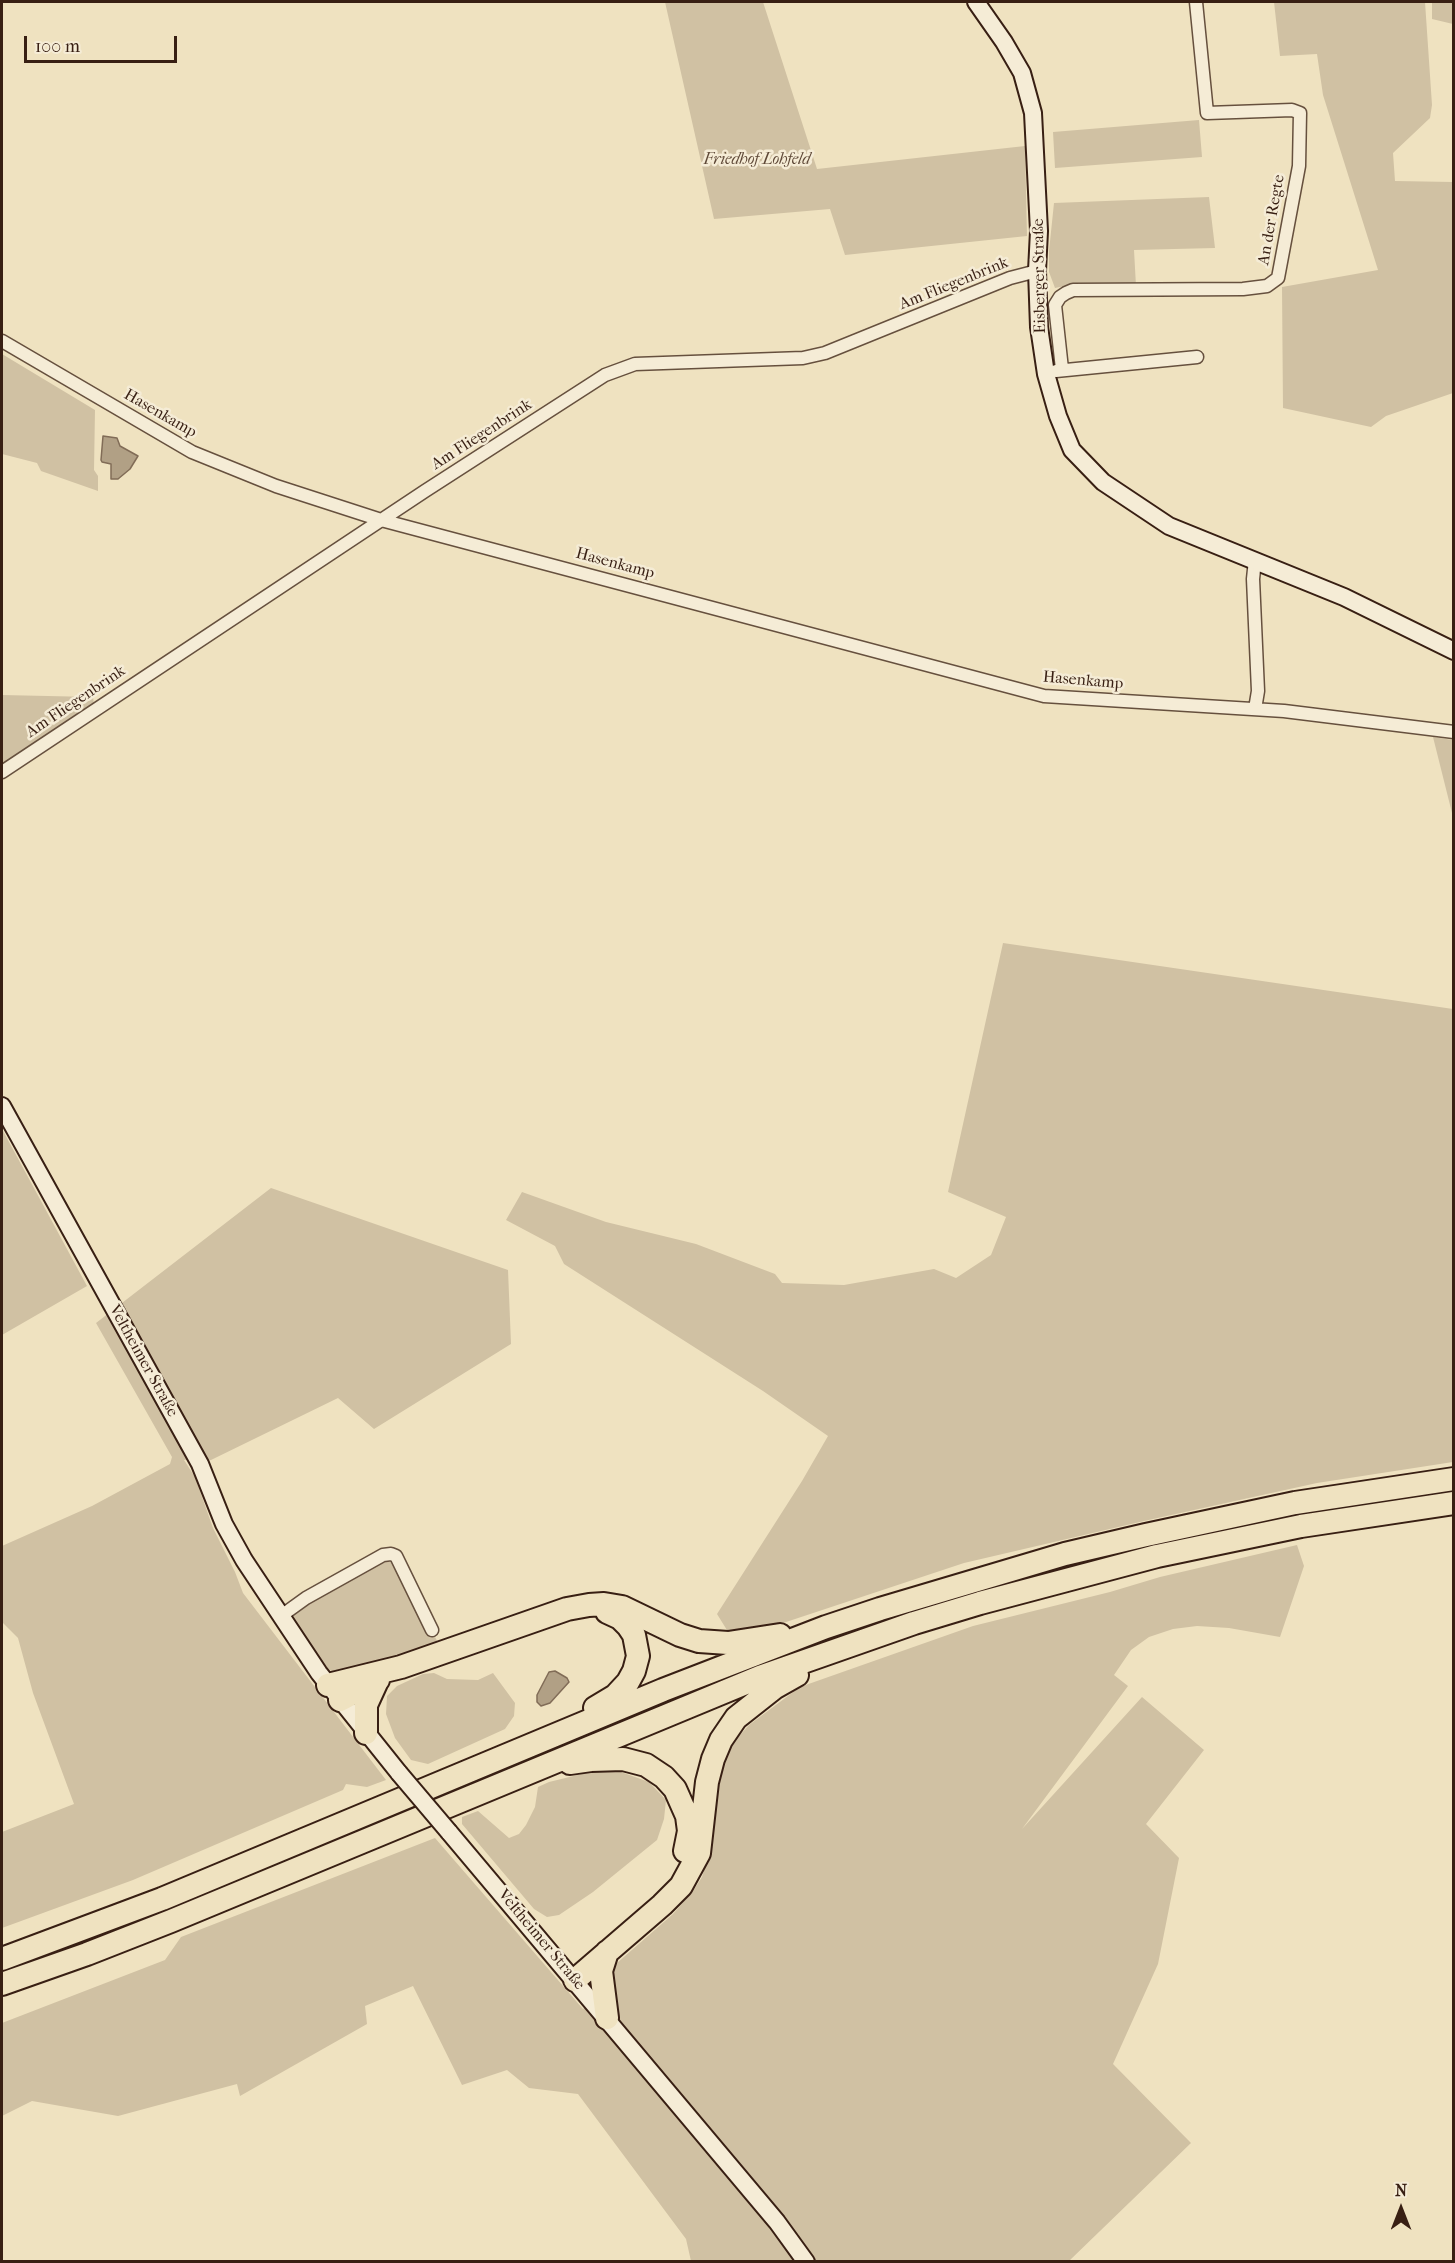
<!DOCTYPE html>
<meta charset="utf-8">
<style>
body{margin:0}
#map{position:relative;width:1455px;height:2263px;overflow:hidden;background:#efe2c0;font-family:"IM FELL French Canon",serif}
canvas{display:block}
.frame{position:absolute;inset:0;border:3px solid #381f13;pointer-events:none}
.north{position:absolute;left:1371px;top:2179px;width:60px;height:60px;-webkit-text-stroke:4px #f5ecd6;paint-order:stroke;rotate:0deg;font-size:16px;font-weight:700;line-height:24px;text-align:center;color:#381f13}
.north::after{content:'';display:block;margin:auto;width:21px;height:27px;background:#381f13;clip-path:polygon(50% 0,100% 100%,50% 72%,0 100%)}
.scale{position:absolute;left:24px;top:36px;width:153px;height:27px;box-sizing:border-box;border:3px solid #381f13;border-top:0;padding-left:8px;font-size:18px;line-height:21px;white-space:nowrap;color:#381f13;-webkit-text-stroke:4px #f5ecd6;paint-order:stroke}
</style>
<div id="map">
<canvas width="1455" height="2263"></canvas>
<div class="frame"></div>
<div class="north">N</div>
<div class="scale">100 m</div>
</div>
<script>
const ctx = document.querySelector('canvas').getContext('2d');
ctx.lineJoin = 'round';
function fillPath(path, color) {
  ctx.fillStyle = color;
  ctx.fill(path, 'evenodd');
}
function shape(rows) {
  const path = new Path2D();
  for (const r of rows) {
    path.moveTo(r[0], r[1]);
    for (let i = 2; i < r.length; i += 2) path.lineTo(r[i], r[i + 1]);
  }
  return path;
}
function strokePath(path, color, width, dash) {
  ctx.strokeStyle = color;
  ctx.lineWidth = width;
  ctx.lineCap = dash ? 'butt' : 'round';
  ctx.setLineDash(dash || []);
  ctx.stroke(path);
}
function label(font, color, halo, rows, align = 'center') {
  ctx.font = font + ' "IM FELL French Canon",serif';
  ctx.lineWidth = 5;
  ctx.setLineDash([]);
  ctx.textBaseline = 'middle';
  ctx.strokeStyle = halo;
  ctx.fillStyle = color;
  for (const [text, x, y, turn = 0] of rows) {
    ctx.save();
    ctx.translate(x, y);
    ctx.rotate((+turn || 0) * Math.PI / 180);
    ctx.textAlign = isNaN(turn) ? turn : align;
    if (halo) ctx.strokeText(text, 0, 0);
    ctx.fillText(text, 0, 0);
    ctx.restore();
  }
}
fillPath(shape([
 [665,2,763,2,817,169,1025,146,1027,236,845,255,830,209,714,219],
 [1274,2,1425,2,1432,105,1430,118,1393,153,1395,181,1453,182,1453,393,1386,416,1371,427,1283,408,1282,287,1378,270,1323,95,1317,54,1280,56],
 [1432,2,1453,2,1453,24,1432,19],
 [1199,120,1202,157,1055,168,1053,132],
 [1209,197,1215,248,1134,250,1136,286,1075,284,1055,288,1049,272,1049,251,1054,203],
 [2,354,95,410,94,470,98,476,98,491,41,471,37,463,2,454],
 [2,695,93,697,94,704,2,764],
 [1433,737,1453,740,1453,817],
 [1003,943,1453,1009,1453,1462,1317,1483,1144,1521,964,1563,771,1627,730,1635,717,1614,802,1481,828,1436,763,1391,564,1264,555,1246,506,1220,522,1192,606,1222,696,1244,775,1274,782,1283,844,1285,934,1269,956,1278,991,1255,1006,1217,948,1192],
 [2,1129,87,1286,2,1335],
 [271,1188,508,1270,511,1344,374,1429,338,1398,211,1460,184,1460,195,1477,213,1528,235,1572,243,1593,386,1780,367,1787,346,1784,343,1790,133,1880,2,1928,2,1832,74,1804,33,1693,18,1638,2,1622,2,1546,92,1506,170,1464,172,1457,96,1323],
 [1297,1545,1304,1566,1280,1637,1229,1628,1197,1626,1173,1629,1149,1637,1131,1650,1114,1675,1128,1686,1022,1829,1142,1697,1204,1750,1146,1824,1179,1858,1158,1964,1113,2064,1191,2143,1069,2261,691,2261,686,2239,578,2094,529,2088,507,2070,462,2085,413,1986,365,2006,367,2024,240,2096,237,2084,118,2116,32,2101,2,2116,2,2023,165,1960,181,1937,435,1838,583,2009,612,1983,610,1973,617,1963,673,1914,693,1891,702,1877,709,1854,715,1783,730,1746,749,1725,800,1687,973,1626,1110,1592,1160,1577],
 [384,1560,393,1563,440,1646,335,1673,328,1669,294,1623,293,1618,296,1610],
 [434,1673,447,1679,478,1680,493,1673,515,1703,514,1716,505,1729,428,1764,411,1760,395,1738,386,1714,387,1696,397,1686,423,1674],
 [590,1772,621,1772,649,1782,666,1800,664,1819,657,1840,593,1892,559,1915,547,1917,534,1909,462,1824,462,1817,478,1811,509,1838,519,1834,526,1825,535,1807,538,1787,549,1782]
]), '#d0c1a3');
const water = shape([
 [103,436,117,438,120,446,138,456,130,469,118,479,111,479,111,464,102,462,101,460,103,436],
 [555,1671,567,1678,569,1682,550,1703,541,1706,537,1702,537,1695,549,1672,555,1671]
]);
fillPath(water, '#b1a085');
strokePath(water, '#816c57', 1.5);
const minor = shape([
 [2,341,192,452,276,486,381,520,1044,696,1284,711,1454,732],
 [1062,369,1055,305,1060,297,1066,293,1073,290,1243,289,1267,286,1278,278,1299,166,1300,113,1292,110,1207,113,1196,2],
 [1056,371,1197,357],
 [1255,560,1253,579,1258,691,1255,709],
 [2,772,425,491,605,375,635,364,803,358,825,353,1010,278,1037,271],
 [281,1616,306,1598,383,1555,391,1554,396,1556,432,1630]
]);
const secondary = shape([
 [976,2,1004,42,1022,73,1033,113,1039,231,1037,271,1039,327,1046,374,1058,416,1072,450,1103,482,1169,526,1344,597,1454,651],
 [2,1106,200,1464,224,1524,244,1560,319,1673,399,1773],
 [449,1832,777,2222,806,2262]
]);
const motorway = shape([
 [328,1685,401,1667,567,1609,589,1605,604,1604,622,1607,680,1635,699,1641,728,1643,780,1635],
 [340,1700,378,1680],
 [595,1708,615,1696,628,1682,634,1671,638,1656,634,1635,628,1626,620,1618,607,1612],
 [366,1733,366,1705,377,1681],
 [570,1763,591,1760,623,1759,646,1765,664,1777,675,1789,687,1816,689,1831,685,1851],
 [607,1952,601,1971,607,2018],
 [2,1959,162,1899,663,1690,826,1627,880,1609,1065,1554,1146,1535,1295,1503,1454,1479],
 [575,1980,662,1905,681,1886,699,1853,707,1782,713,1759,721,1740,736,1718,774,1688,797,1675],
 [2,1984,87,1954,171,1921,760,1677,914,1623,980,1603,1157,1556,1301,1526,1454,1503]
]);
strokePath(minor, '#66503e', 15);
strokePath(secondary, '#381f13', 20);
strokePath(motorway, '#381f13', 26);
strokePath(minor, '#f5ecd6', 12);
strokePath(secondary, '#f5ecd6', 16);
strokePath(motorway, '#efe2c0', 22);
const secondaryBridge = shape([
 [399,1773,449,1832]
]);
strokePath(secondaryBridge, '#381f13', 20, []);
strokePath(secondaryBridge, '#f5ecd6', 16);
label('italic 16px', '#5e4837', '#f5ecd6', [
 ["Friedhof Lohfeld",757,160]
]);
label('16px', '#381f13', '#f5ecd6', [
 ["An der Regte",1272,220,-80],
 ["Eisberger Straße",1040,276,-91],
 ["Am Fliegenbrink",954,284,-22],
 ["Hasenkamp",160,414,30],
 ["Am Fliegenbrink",482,435,-33],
 ["Hasenkamp",615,564,15],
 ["Hasenkamp",1083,681,5],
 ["Am Fliegenbrink",76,702,-34],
 ["Veltheimer Straße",143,1361,61],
 ["Veltheimer Straße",541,1940,50]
]);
</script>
